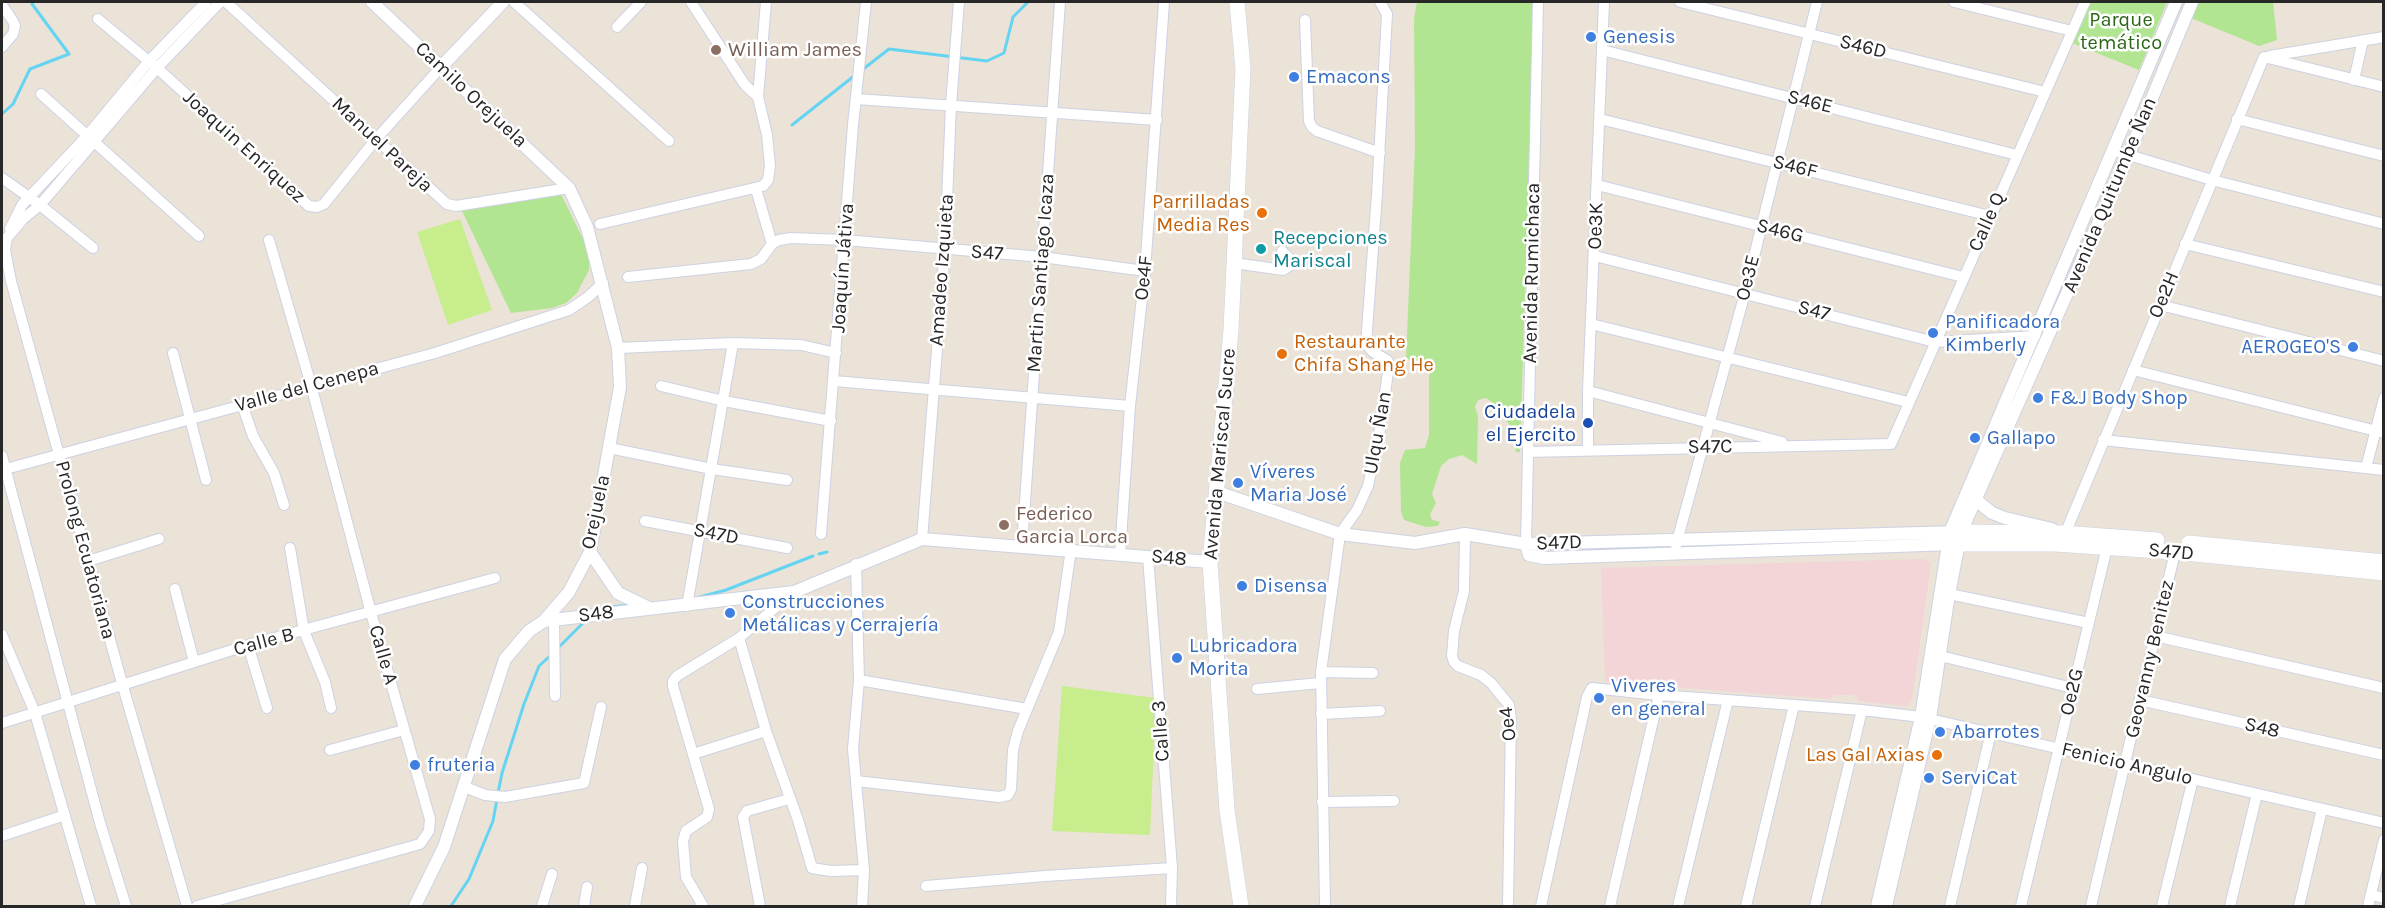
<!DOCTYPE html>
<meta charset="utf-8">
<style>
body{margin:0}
#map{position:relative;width:2385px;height:908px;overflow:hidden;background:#ebe2d8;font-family:Karla,sans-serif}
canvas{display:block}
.frame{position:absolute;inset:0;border:3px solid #272727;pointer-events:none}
</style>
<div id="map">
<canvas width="2385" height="908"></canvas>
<div class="frame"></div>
</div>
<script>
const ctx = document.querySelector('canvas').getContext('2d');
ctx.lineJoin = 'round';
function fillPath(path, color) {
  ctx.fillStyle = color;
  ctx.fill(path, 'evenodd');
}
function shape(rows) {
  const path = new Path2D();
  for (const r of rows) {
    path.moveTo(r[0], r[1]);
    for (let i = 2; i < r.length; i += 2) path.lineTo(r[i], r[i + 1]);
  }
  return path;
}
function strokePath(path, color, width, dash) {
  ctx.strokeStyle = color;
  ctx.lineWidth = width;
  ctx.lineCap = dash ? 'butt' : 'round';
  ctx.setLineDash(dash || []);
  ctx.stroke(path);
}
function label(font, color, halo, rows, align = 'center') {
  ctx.font = font + ' Karla,sans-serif';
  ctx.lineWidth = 5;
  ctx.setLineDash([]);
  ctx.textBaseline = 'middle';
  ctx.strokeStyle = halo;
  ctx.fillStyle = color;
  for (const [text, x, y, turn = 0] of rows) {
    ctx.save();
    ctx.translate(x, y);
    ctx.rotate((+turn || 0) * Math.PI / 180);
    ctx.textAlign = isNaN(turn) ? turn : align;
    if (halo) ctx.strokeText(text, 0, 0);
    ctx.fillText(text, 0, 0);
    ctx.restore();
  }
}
fillPath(shape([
 [1925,559,1931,563,1912,700,1908,706,1859,701,1855,695,1833,695,1831,699,1605,682,1601,568]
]), '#f3d4d7');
fillPath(shape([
 [1417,2,1534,2,1520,452,1516,452,1514,432,1497,406,1486,398,1478,400,1475,407,1478,416,1477,464,1462,455,1449,459,1441,466,1432,494,1436,503,1430,514,1432,520,1440,522,1438,526,1426,527,1404,520,1401,511,1400,463,1405,450,1425,448,1429,435,1429,363,1406,359,1415,147,1414,19],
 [2091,2,2167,2,2139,70,2072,43],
 [2198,2,2273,2,2277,40,2259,46,2191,18],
 [561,194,583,239,589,259,589,270,577,293,566,303,552,308,511,313,460,207]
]), '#b1e591');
fillPath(shape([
 [460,219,492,310,448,325,417,232],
 [1062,686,1156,698,1150,835,1052,831]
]), '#c8ed8c');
strokePath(shape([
 [862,70,889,49,987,61,1004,53,1013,17,1028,2],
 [2,114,13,104,30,69,69,54,32,4,33,2],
 [792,125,854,76],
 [819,554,827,552],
 [700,597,726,590,813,556],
 [596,611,599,608,631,605],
 [558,648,585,621],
 [498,793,502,773,524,704,539,666,551,655],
 [451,906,469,879,493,821,497,799]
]), '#65d4f3', 3);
const minor = shape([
 [226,2,447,204,456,206,569,188],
 [514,2,669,141],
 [691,2,745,85,758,97,766,2],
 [1680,2,2045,92],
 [1954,2,2072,31],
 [2,5,13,21,15,26,13,34,2,47],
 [98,19,157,68,309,206,317,207,324,204,377,138,442,66],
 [1305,20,1309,121,1312,127,1317,131,1380,153],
 [617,27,641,2],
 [1602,50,2017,155],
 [2270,56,2384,37],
 [2264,57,2384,87],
 [2354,80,2363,40],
 [41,94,199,236],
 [856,99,1157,120],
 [1600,119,1990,216],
 [2237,119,2384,156],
 [2112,150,2212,180,2384,224],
 [2,178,40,205,93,248],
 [1597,185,1963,277],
 [756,189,772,244],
 [600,224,763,186,768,180,770,166,767,135,758,97],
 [10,229,22,205,87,136,149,61,206,2],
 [2185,244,2384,292],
 [1595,256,1935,342,2035,336],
 [1234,263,1283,270,1291,265,1291,260,1282,251],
 [628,277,751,264,761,259,772,244,779,240,791,238,845,240,1042,257,1145,271],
 [2160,305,2384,361],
 [1591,324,1908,402],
 [618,348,733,343,801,345,836,353],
 [173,353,206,480],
 [2133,370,2384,433],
 [834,381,1130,406],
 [661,386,724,401,831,421],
 [1588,391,1782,442],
 [242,404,253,436,274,473,284,505],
 [2103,440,2384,470],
 [609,448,712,469,787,480],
 [1588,450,1588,391,1604,2],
 [1528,452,1891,444,2085,2],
 [2,456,100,823,126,906],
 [2366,468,2384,398],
 [2,470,435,353,569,310,588,297,603,283],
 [645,521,787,548],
 [821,534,853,125,866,2],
 [1465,534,1464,591,1454,631,1452,656,1454,662,1458,666,1481,675,1491,683,1509,705,1511,719,1508,906],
 [2065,534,2264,57],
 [922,539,945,249,951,105,959,2],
 [1526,544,1538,2],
 [1022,545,1060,2],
 [1676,545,1745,293,1817,2],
 [290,548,304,631,325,682,331,708],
 [1120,554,1130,406,1145,271,1164,2],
 [1148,557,1172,868,1171,906],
 [88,561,159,539],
 [856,564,859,680,853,749,864,870,862,906],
 [175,589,194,662],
 [1949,594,2089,623],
 [687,606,733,343],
 [554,620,555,696],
 [2,635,35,713,91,906],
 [2155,636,2384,688],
 [739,638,766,731,798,820,812,868,831,871,864,870],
 [248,645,267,708],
 [1940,656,2073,688],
 [1321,672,1373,673],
 [859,680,1027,709],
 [1257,689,1320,683],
 [2140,700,2384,755],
 [1321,714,1380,711],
 [2,723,248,645,495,578],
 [330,750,404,730],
 [693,754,766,731],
 [856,781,999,797,1008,795,1011,789,1013,750,1018,731,1059,632,1071,549],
 [465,787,485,795,505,797,584,783,601,707],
 [1322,802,1394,801],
 [2,836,65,815],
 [926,886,1045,876,1172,868],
 [2371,895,2384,898],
 [187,906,122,683,11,281,5,250,7,238,23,219,40,205,157,68,220,2],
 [197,906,420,844,429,831,430,819,371,613,311,385,269,240],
 [542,906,552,874],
 [584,906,587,887],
 [635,906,642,868],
 [703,906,686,877,683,841,686,831,707,817,709,809,673,686,673,681,677,676,739,638,794,592],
 [760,906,743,817,747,811,789,799],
 [1325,906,1321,672,1340,534,1357,510,1368,486,1379,436,1389,365,1387,360,1373,352,1366,344,1377,194,1387,14,1380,2],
 [1541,906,1587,697,1592,688,1659,695,1862,710,1921,717,2384,823],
 [1610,906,1659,695],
 [1678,906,1728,700],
 [1746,906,1794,705],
 [1815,906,1862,710],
 [1950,906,1991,732],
 [2021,906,2107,547],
 [2091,906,2175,552],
 [2162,906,2193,779],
 [2230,906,2257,794],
 [2299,906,2322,809],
 [2368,906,2384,840]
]);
const tertiary = shape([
 [372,2,569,188,587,227,618,348,620,387,590,552,569,592,544,621,529,631,505,659,444,847,415,906],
 [442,66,503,2],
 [1217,492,1340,534,1415,543,1465,534,1526,544,1957,532],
 [1976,500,1992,513,2005,518,2052,529],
 [1526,544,1529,555,1544,558,1954,544],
 [590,552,618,593,647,607],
 [544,621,794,592,922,539,1210,562],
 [1877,906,1921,717,1950,532,2176,2],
 [1886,906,1930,718,1949,594,1961,532,2128,156,2192,2]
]);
const secondary = shape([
 [1237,2,1243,69,1231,330,1210,562,1227,810,1241,906],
 [1961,532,2062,533,2157,540],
 [2189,543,2384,562],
 [1959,544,2055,544,2175,552,2384,573]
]);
strokePath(minor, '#cdd2e2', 12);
strokePath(tertiary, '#cdd2e2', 14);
strokePath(secondary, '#cdd2e2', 16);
strokePath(minor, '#fff', 10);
strokePath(tertiary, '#fff', 12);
strokePath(secondary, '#fff', 15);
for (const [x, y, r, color] of [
 [1591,37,6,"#3f7fe0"],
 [716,50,6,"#8d6e63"],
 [1294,77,6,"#3f7fe0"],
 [1262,213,6,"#e8710a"],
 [1261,249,6,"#0f9aa8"],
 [1933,333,6,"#3f7fe0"],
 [2353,347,6,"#3f7fe0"],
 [1282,354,6,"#e8710a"],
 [2038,398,6,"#3f7fe0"],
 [1588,423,6,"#1a4fb4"],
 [1975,438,6,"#3f7fe0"],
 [1238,483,6,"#3f7fe0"],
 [1004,525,6,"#8d6e63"],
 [1242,586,6,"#3f7fe0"],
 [730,613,6,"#3f7fe0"],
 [1177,658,6,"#3f7fe0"],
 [1599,698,6,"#3f7fe0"],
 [1940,732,6,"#3f7fe0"],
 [1937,755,6,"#e8710a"],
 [415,765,6,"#3f7fe0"],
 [1929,778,6,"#3f7fe0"]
]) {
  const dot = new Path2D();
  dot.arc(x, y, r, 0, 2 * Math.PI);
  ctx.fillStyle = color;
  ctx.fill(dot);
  strokePath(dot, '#fff', 2);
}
label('20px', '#2a6616', '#fff', [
 ["Parque",2121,20],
 ["temático",2121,43]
]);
label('20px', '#366cbe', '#fff', [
 ["Genesis",1603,37],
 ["Emacons",1306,77],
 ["Panificadora",1945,322],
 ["Kimberly",1945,345],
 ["AEROGEO'S",2341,347,"right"],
 ["F&J Body Shop",2050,398],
 ["Gallapo",1987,438],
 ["Víveres",1250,472],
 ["Maria José",1250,495],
 ["Disensa",1254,586],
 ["Construcciones",742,602],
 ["Metálicas y Cerrajería",742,625],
 ["Lubricadora",1189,646],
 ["Morita",1189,669],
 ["Viveres",1611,686],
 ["en general",1611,709],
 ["Abarrotes",1952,732],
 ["fruteria",427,765],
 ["ServiCat",1941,778]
], 'left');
label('20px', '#272727', '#fff', [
 ["S46D",1863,47,14],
 ["Camilo Orejuela",471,95,43],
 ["S46E",1810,102,14],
 ["Manuel Pareja",382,145,43],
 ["Joaquin Enriquez",244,147,42],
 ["S46F",1795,167,14],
 ["Avenida Quitumbe Ñan",2110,195,-67],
 ["Calle Q",1987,222,-66],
 ["Oe3K",1596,226,-88],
 ["S46G",1780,231,14],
 ["S47",987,253,4],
 ["Joaquín Játiva",843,268,-86],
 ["Amadeo Izquieta",942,270,-86],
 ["Martin Santiago Icaza",1041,273,-86],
 ["Avenida Rumichaca",1532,273,-89],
 ["Oe4F",1144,278,-84],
 ["Oe3E",1748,278,-76],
 ["Oe2H",2164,295,-67],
 ["S47",1814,311,14],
 ["Valle del Cenepa",307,387,-15],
 ["Ulqu Ñan",1378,433,-80],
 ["S47C",1710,447,-1],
 ["Avenida Mariscal Sucre",1220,454,-85],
 ["Orejuela",596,512,-78],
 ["S47D",716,534,11],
 ["S47D",1559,543,-2],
 ["Prolong Ecuatoriana",85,550,75],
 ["S47D",2171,552,5],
 ["S48",1169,558,5],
 ["S48",596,614,-7],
 ["Calle B",264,642,-15],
 ["Calle A",383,655,74],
 ["Geovanny Benitez",2150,659,-77],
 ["Oe2G",2072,692,-77],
 ["Oe4",1508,724,-97],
 ["S48",2262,728,13],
 ["Calle 3",1161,731,-94],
 ["Fenicio Angulo",2127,764,13]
]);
label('20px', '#785e54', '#fff', [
 ["William James",728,50],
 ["Federico",1016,514],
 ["Garcia Lorca",1016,537]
], 'left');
label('20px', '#c56008', '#fff', [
 ["Parrilladas",1250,202],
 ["Media Res",1250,225],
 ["Restaurante",1294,342,"left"],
 ["Chifa Shang He",1294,365,"left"],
 ["Las Gal Axias",1925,755]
], 'right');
label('20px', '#0d838f', '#fff', [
 ["Recepciones",1273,238],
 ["Mariscal",1273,261]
], 'left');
label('20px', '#164399', '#fff', [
 ["Ciudadela",1576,412],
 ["el Ejercito",1576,435]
], 'right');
</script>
